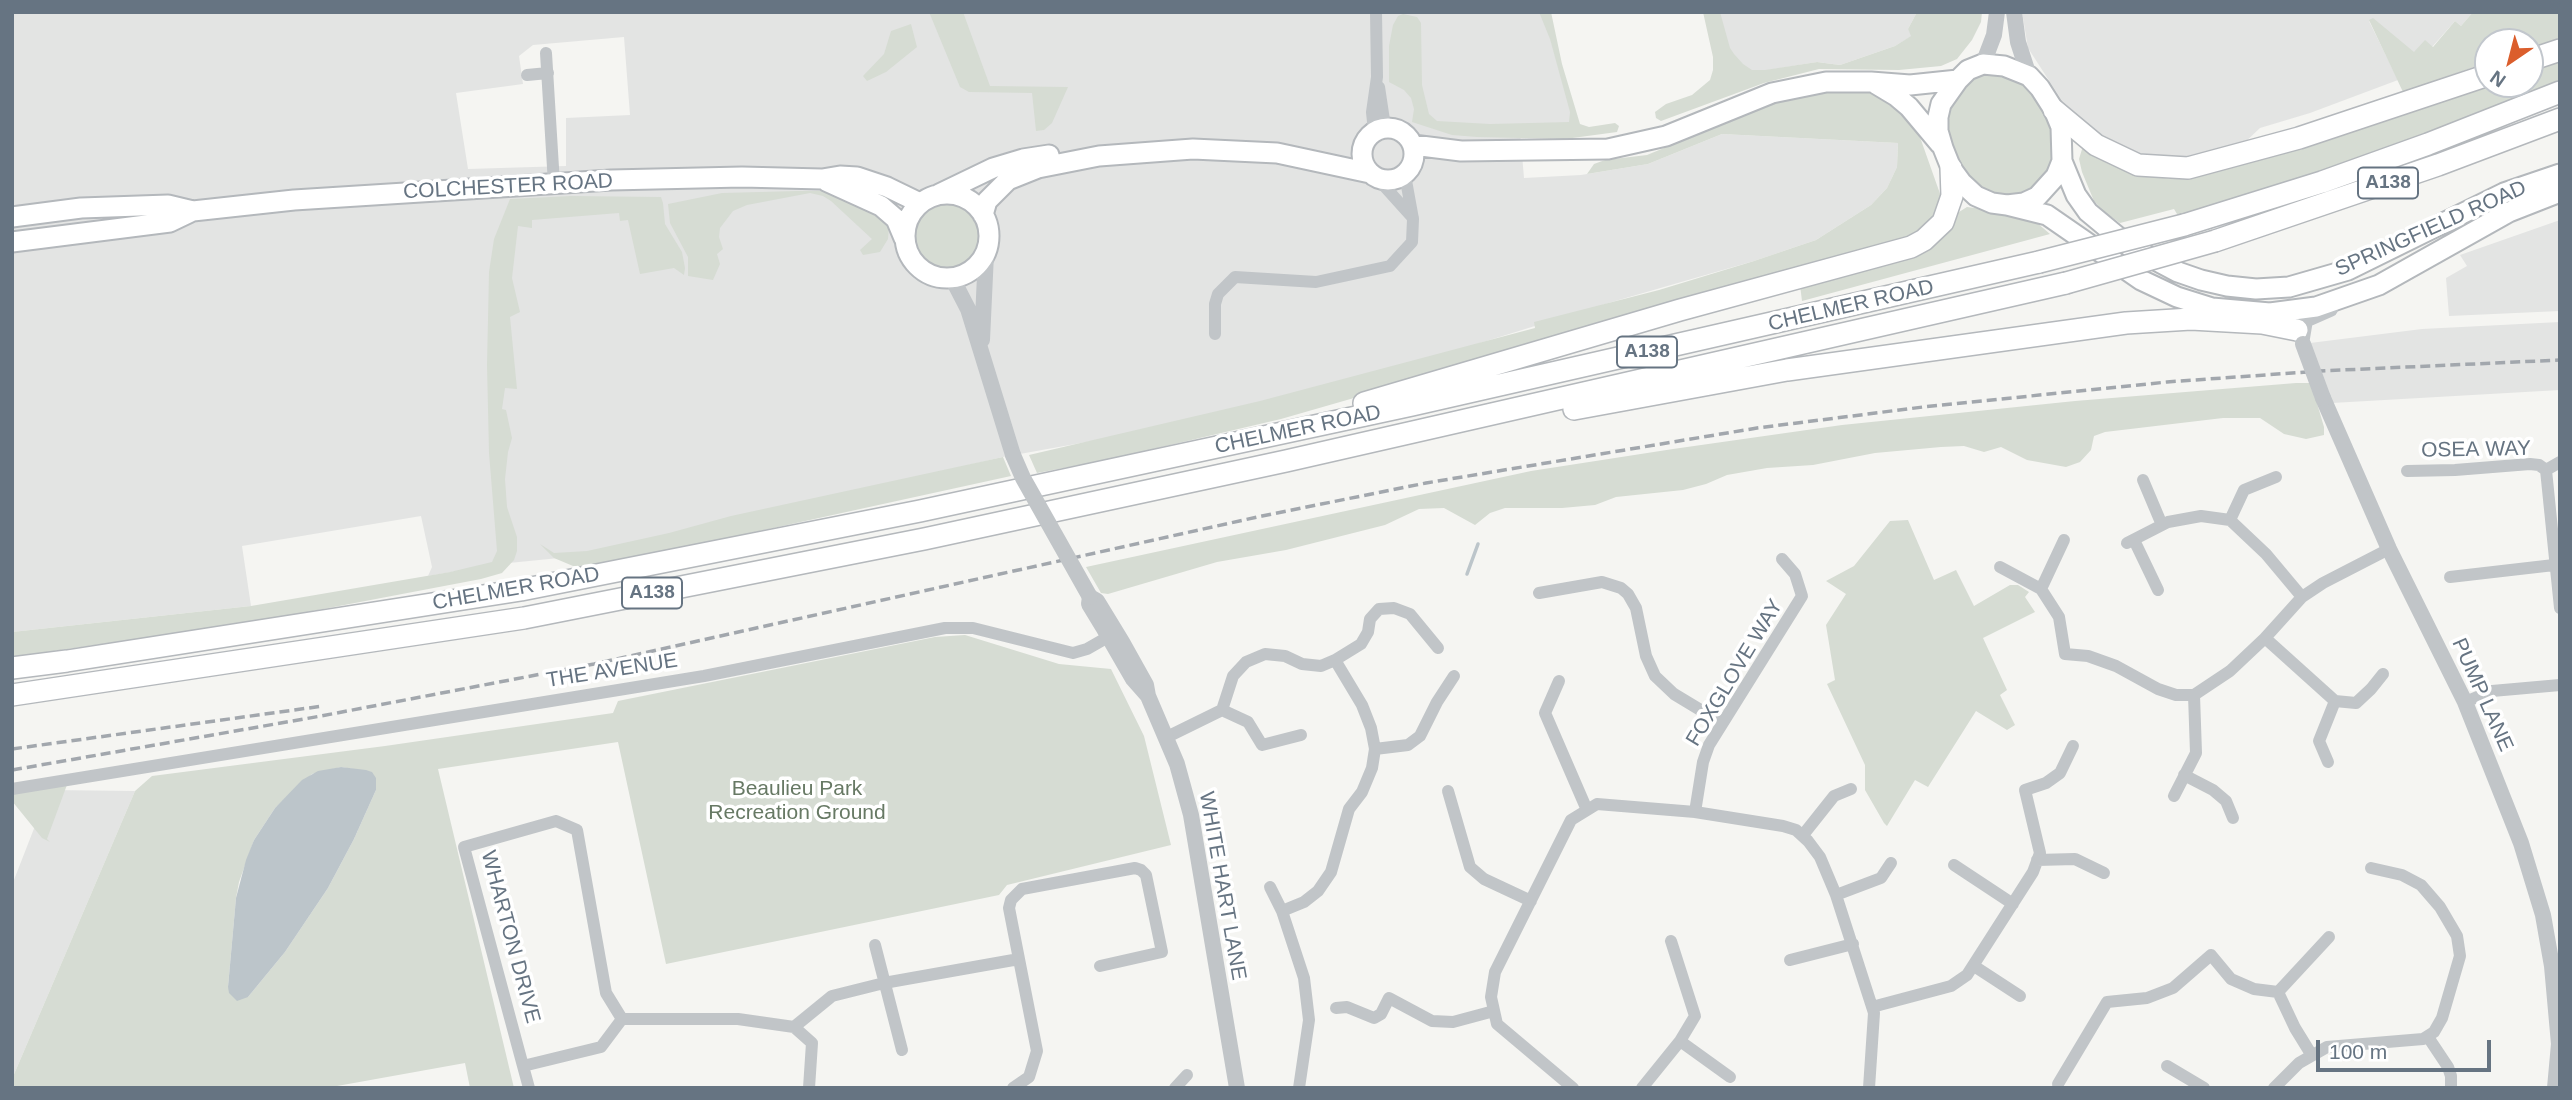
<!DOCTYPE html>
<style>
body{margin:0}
#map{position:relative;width:2572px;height:1100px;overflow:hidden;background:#f5f5f2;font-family:Arial,sans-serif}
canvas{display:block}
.frame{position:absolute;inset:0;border:14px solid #667482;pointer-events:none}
.north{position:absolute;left:2474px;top:28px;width:70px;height:70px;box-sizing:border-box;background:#fff;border:2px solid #c2c7cd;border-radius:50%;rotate:215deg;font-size:19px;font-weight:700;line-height:28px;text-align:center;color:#667482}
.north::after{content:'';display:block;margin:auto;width:24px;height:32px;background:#db5e2c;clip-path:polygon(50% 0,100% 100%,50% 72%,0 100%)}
.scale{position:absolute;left:2316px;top:1040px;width:175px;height:32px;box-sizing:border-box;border:4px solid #667482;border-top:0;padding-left:9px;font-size:21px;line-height:24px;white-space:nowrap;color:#667482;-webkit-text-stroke:5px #fff;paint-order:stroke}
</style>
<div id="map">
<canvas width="2572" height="1100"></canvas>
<div class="frame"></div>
<div class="north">N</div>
<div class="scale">100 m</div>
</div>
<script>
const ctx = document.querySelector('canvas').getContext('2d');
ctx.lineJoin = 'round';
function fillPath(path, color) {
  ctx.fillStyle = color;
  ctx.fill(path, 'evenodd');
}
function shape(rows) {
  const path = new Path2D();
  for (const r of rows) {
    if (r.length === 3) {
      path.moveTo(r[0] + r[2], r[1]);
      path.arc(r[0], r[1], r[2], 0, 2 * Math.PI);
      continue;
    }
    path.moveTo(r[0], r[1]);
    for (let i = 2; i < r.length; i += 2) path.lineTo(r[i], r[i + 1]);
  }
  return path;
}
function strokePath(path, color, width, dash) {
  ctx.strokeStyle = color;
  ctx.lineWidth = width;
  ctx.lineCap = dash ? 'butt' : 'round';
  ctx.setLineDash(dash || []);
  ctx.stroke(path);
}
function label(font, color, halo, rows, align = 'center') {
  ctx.font = font + ' Arial,sans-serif';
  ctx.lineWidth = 7;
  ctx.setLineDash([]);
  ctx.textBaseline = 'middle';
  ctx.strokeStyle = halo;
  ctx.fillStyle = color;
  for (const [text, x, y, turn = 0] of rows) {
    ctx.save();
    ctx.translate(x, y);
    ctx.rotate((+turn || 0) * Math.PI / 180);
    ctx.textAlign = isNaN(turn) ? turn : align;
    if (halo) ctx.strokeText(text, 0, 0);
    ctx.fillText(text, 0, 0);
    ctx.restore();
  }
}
fillPath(shape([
 [12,12,1543,12,1576,130,1520,131,1524,178,1581,175,1648,164,1722,134,1898,143,1897,167,1887,188,1871,205,1816,240,1754,261,1612,302,1265,410,1003,457,569,557,499,564,428,576,432,567,421,516,242,546,251,606,12,632],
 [624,37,630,115,566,118,566,166,468,169,456,93,523,84,519,56,533,45],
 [1716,12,1917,12,1908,29,1912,36,1895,46,1840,65,1817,62,1732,76],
 [2022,12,2473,12,2461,26,2455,21,2432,47,2414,53,2369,21,2398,80,2310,113,2260,128,2240,147,2200,158,2145,159,2111,147,2068,110,2028,48],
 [2560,220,2560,311,2449,316,2446,278,2467,266,2460,255],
 [2560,322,2560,390,2332,403,2310,343,2422,329],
 [49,790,135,791,12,1079,12,885]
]), '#e3e4e3');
fillPath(shape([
 [929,12,963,12,990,86,1068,87,1052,123,1044,130,1036,131,1032,93,969,92,960,87],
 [1539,12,1551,12,1562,64,1580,124,1589,127,1615,123,1619,126,1617,132,1565,139,1477,137,1452,135,1412,122,1414,109,1411,98,1404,90,1389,82,1389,46,1393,25,1398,16,1403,14,1417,17,1421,23,1422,85,1429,114,1437,121,1490,124,1569,122,1570,112,1550,39],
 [1703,12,1720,12,1730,48,1734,54,1743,64,1752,70,1765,70,1817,62,1840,65,1895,46,1911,36,1908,29,1917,12,1982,12,1981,22,1972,40,1957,59,1941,66,1899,70,1819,69,1764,83,1661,121,1656,118,1655,112,1666,104,1692,95,1710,80,1713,70,1713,57],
 [2473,12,2560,12,2560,38,2530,48,2530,42,2488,42,2488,62,2403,92,2369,20,2373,18,2414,52,2425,40,2433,47,2455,21,2461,26],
 [911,24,917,47,886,72,867,81,863,76,884,54,891,31],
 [2560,60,2560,83,2446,128,2275,189,2180,219,2174,209,2120,223,2104,212,2094,201,2082,172,2079,159,2083,146,2133,173,2171,179,2197,175,2488,84,2530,84,2530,70],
 [1988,72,2001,73,2024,84,2046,114,2052,129,2053,159,2048,172,2032,189,2021,195,2007,196,1981,189,1968,178,1959,164,1947,130,1946,118,1952,97,1976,76],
 [1862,88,1883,95,1912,120,1921,140,1944,205,1920,235,1281,419,1106,460,1037,473,1029,455,1260,401,1535,328,1534,322,1659,290,1754,261,1816,240,1871,205,1887,188,1897,167,1898,143,1722,134,1648,164,1587,174,1594,164,1605,160,1647,155,1778,101,1812,92],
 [797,191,826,191,877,213,889,227,888,239,880,252,863,255,860,250,872,239,831,201,823,196,810,193,747,205,733,211,720,228,719,237,723,249,717,254,720,264,713,280,688,276,688,257,670,223,668,204,722,193],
 [571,196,661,197,663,203,665,224,682,252,685,268,684,275,674,268,640,274,628,220,620,221,619,213,532,220,532,228,518,226,512,278,520,312,510,317,517,389,505,388,502,409,506,410,512,438,508,452,505,479,507,507,517,537,517,551,514,560,502,573,481,579,255,622,12,657,12,632,251,606,450,572,492,562,497,551,489,453,487,365,489,272,494,239,510,199],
 [947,236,33],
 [1967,207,1998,211,2036,222,2050,234,1802,301,1800,285,1872,266],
 [2296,383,2311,383,2324,427,2324,435,2306,439,2284,434,2260,418,2223,418,2105,432,2094,436,2091,450,2080,462,2066,467,2027,460,2001,447,1984,452,1964,446,1941,447,1875,453,1813,465,1767,468,1727,475,1706,484,1683,490,1616,497,1595,505,1562,508,1505,508,1490,513,1475,525,1444,508,1419,509,1385,525,1286,550,1217,562,1108,594,1101,593,1086,567,1531,471,1673,449,1842,425,2075,401],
 [1003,457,1011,476,659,553,582,567,573,566,554,558,540,544,554,553,587,551,669,533,731,516],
 [1908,520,1934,580,1956,570,1974,606,2010,585,2018,585,2029,592,2025,597,2035,612,1983,638,2007,690,2000,695,2015,725,2007,730,1976,711,1928,787,1915,780,1887,826,1884,823,1865,790,1865,765,1827,684,1835,680,1826,625,1846,594,1826,581,1854,566,1890,521],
 [965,635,1059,664,1111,669,1144,736,1171,845,1007,885,999,895,666,964,618,742,438,769,514,1088,470,1088,465,1063,326,1088,12,1088,12,1079,135,791,152,776,385,746,613,713,618,701,935,637],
 [341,767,371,772,376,790,354,839,328,888,285,952,248,997,228,987,236,898,239,882,254,840,275,808,312,774],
 [71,774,47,839,50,842,42,838,12,801,12,784]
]), '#d6dcd3');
fillPath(shape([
 [341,767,366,770,372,772,376,778,376,790,354,839,328,888,285,952,248,997,237,1001,229,993,228,987,236,898,246,860,254,840,275,808,302,780,318,771]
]), '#bcc5ca');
strokePath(shape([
 [1467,574,1478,544]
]), '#bcc5ca', 3.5);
const secondary = shape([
 [1983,64,2004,66,2029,76,2040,88,2054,110,2061,127,2062,161,2056,176,2037,197,2024,203,2007,205,1992,203,1976,196,1962,183,1951,168,1943,148,1938,131,1938,117,1941,104,1958,80,1968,70,1983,64],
 [1876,84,1896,96,1909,107,1940,144],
 [1388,154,26],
 [1413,145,1461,151,1608,149,1666,136,1772,93,1826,82,1871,82,1910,85,1958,80],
 [2062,161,2076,195,2088,212,2129,246,2178,272,2201,280,2227,286,2256,289,2289,287,2348,270,2504,193,2560,174],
 [826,181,881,206,896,219,904,238],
 [947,236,42],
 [939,194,993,168,1023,159,1049,155],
 [2007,205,2047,215,2141,280,2177,297,2212,308,2270,313,2316,307,2379,285,2509,212,2560,192],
 [983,215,987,201,1008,180,1038,168,1099,156,1193,149,1277,153,1370,173],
 [12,217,81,208,168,205,193,211],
 [12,242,170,222,193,211,294,200,611,180,742,177,822,179,840,176,857,177,887,187,920,203]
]);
const primary = shape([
 [2530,60,2560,50],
 [2054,110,2096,145,2138,165,2188,168,2299,138,2488,75],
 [2184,225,2322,182,2428,144,2560,92],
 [2215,241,2438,165,2560,119],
 [1364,403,1680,310,1911,247,1924,240,1943,222,1952,196,1951,168],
 [1574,409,1787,370,2126,323,2191,319,2262,323,2297,330],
 [12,668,67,661,521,590,920,511,1412,405,2039,262],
 [12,695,524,618,924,539,1286,461,2066,283]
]);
strokePath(secondary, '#b4b8bc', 23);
strokePath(primary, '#b4b8bc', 24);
strokePath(shape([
 [546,53,554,184],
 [527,75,548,73],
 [1379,87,1385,127],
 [1374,131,1372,112,1377,77,1376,12],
 [1377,178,1413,218],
 [1215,334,1215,304,1218,294,1235,277,1316,282,1390,266,1412,242,1413,219,1405,175],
 [2546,470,2560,462],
 [2407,471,2455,470,2530,464,2539,465,2546,470,2560,608],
 [2143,480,2162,525],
 [2230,520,2244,490,2276,477],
 [2134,540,2158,590],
 [2127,543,2168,522,2201,516,2230,520,2266,554,2302,597],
 [2000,567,2041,589,2059,617,2065,654,2088,656,2116,666,2158,689,2176,695,2194,695,2230,671,2265,638,2302,597,2323,583,2389,549],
 [2450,577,2554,565],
 [2041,589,2064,540],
 [1539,593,1602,582,1621,588,1628,594,1636,608,1646,656,1655,676,1674,694,1722,723],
 [2265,638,2335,701,2356,703,2371,689,2383,674],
 [1335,660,1361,644,1368,632,1370,619,1379,609,1394,608,1410,614,1438,648],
 [1559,681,1545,713,1587,810],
 [2465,702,2492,691,2560,685],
 [1222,710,1248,722,1262,745,1301,735],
 [1167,737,1222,710,1233,676,1246,662,1265,654,1285,656,1302,664,1321,666,1335,660,1362,705,1371,728,1375,749,1372,768,1362,792,1349,809,1331,872,1318,891,1304,902,1282,911,1304,978,1309,1020,1299,1088],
 [1375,749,1408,745,1420,736,1437,702,1454,676],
 [2328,762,2319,741,2335,701],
 [2184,775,2213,790,2226,801,2233,818],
 [12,789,704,676,945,628,973,628,1073,653,1087,649,1108,637],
 [1448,791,1470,867,1484,879,1531,901],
 [2174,796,2196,753,2194,695],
 [1695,812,1703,762,1709,745,1802,596,1795,574,1782,559],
 [556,821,577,830,606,993,622,1019,601,1047,523,1066,464,847,556,821],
 [1803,835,1834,796,1851,789],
 [2037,860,2075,859,2104,873],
 [1954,865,2013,904],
 [1270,887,1282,911],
 [1836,895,1881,878,1891,863],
 [875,945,902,1050],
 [1790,960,1853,944],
 [1974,966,2020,996],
 [1872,1007,1951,986,1967,975,2033,872,2040,853,2025,790,2046,783,2060,773,2073,746],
 [1336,1008,1347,1007,1374,1018,1381,1014,1389,998,1432,1021,1453,1022,1494,1011],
 [622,1019,738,1019,794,1027,812,1043,809,1088],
 [794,1027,832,996,884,983,1019,959],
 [2428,1037,2448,1067,2451,1076,2451,1088],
 [1680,1041,1730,1077],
 [2311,1054,2295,1028,2278,992,2329,937],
 [523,1066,529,1088],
 [2167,1066,2204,1088],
 [2058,1084,2107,1002,2147,998,2173,988,2211,955,2231,979,2254,989,2278,992],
 [1013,1088,1029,1077,1037,1051,1009,908,1011,900,1022,889,1135,868,1141,870,1146,875,1162,952,1100,966],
 [1175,1088,1187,1075],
 [1573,1088,1497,1024,1491,997,1495,972,1571,820,1597,804,1695,812,1783,826,1796,830,1808,841,1820,857,1836,895,1874,1013,1869,1088],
 [1642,1088,1680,1041,1695,1016,1671,941],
 [2274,1088,2299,1063,2327,1047,2423,1039,2434,1032,2442,1018,2460,956,2457,936,2440,907,2421,885,2402,875,2371,868]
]), '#c1c5c8', 12);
strokePath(shape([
 [2014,12,2018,42,2029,76],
 [1983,64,1994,35,1997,12],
 [952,278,968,309,1013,455],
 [2302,338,2305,320,2330,309],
 [982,340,986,254],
 [2323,398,2389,549,2465,702,2521,843,2543,915,2552,966,2559,1044,2555,1088],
 [1148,696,1146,685,1122,642,1097,601,1090,597,1089,604,1103,627,1133,679,1148,696,1177,764,1191,815,1237,1088]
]), '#c1c5c8', 16);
strokePath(secondary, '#fff', 19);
strokePath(primary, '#fff', 21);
strokePath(shape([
 [12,749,323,706],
 [12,770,321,716,594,664,1262,516,1426,483,1757,428,1923,407,2167,382,2320,371,2560,360]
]), '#a2a7ad', 3.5, [10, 5]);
const primaryBridge = shape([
 [2039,262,2184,225],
 [2066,283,2215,241]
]);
strokePath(primaryBridge, '#b4b8bc', 24, []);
strokePath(shape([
 [2303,344,2323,398],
 [1013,455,1023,478,1090,597]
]), '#c1c5c8', 16);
strokePath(primaryBridge, '#fff', 21);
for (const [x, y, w] of [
 [2388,183,60],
 [1647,352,60],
 [652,593,60]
]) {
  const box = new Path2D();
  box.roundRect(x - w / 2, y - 15.5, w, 31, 5);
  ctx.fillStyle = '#fff';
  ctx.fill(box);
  strokePath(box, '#667482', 2);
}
label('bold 19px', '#667482', null, [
 ["A138",2388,183],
 ["A138",1647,352],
 ["A138",652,593]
]);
label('21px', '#667482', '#fff', [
 ["COLCHESTER ROAD",508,187,-3],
 ["SPRINGFIELD ROAD",2431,229,-24],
 ["CHELMER ROAD",1851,306,-13],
 ["CHELMER ROAD",1298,430,-12],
 ["OSEA WAY",2476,450,-1],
 ["CHELMER ROAD",516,589,-10],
 ["THE AVENUE",612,671,-9],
 ["FOXGLOVE WAY",1735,673,-59],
 ["PUMP LANE",2482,695,66],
 ["WHITE HART LANE",1222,886,80],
 ["WHARTON DRIVE",510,937,75]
]);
label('21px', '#677964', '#fff', [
 ["Beaulieu Park",797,789],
 ["Recreation Ground",797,813]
]);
</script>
